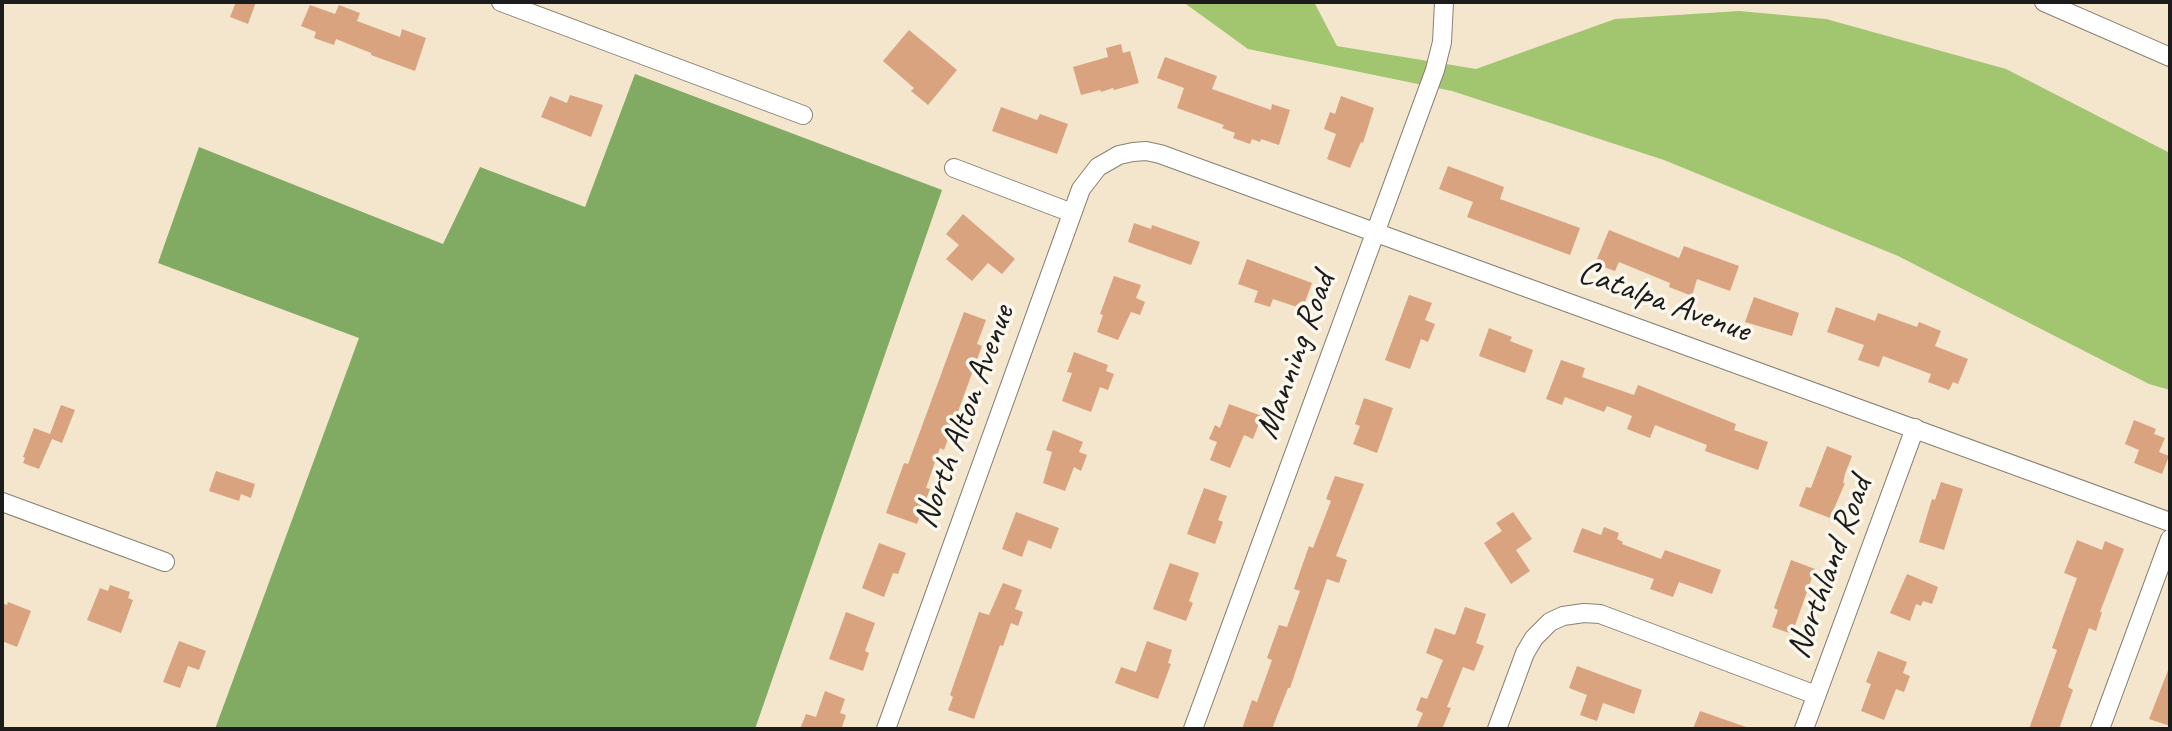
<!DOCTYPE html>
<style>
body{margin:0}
#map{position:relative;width:2172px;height:731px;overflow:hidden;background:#f4e5cd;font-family:Caveat,sans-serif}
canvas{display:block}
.frame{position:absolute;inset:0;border:4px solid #1c1c1c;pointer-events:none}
</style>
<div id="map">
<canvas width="2172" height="731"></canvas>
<div class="frame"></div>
</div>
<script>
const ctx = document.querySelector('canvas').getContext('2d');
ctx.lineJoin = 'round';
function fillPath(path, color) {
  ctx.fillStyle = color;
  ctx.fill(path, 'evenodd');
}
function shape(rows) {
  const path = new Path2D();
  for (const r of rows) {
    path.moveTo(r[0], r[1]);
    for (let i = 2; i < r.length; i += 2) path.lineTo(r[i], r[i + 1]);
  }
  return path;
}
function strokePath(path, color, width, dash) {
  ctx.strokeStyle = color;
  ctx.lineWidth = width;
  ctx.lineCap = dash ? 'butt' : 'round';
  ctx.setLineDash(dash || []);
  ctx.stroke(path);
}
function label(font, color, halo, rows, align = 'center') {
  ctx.font = font + ' Caveat,sans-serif';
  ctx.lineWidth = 7;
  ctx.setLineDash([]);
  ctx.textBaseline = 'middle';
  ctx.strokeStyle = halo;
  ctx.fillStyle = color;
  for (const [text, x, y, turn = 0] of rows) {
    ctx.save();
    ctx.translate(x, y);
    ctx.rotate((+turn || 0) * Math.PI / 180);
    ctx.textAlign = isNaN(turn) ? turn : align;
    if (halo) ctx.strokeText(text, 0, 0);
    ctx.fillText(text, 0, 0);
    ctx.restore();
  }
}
fillPath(shape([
 [1183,2,1314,2,1337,46,1476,69,1615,19,1739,11,1826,19,2006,69,2170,153,2170,390,2149,384,1898,256,1664,160,1452,91,1248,49]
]), '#a2c670');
fillPath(shape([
 [635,74,942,190,755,729,215,729,359,338,158,263,199,147,443,244,480,167,585,207]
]), '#81ab62');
fillPath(shape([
 [236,2,256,2,248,24,230,17],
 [310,5,335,14,339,5,360,13,357,21,400,37,402,29,426,38,415,71,371,55,371,53,336,39,334,45,314,38,316,32,301,26],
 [909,30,957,70,928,105,911,91,914,88,883,61],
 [1121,44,1123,53,1130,51,1139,83,1114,90,1113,88,1101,92,1100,90,1081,95,1073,67,1108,57,1106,48],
 [1165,57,1217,76,1212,89,1271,110,1272,104,1290,110,1279,145,1261,139,1260,142,1252,139,1250,144,1233,138,1235,133,1222,128,1224,125,1177,108,1184,88,1157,78],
 [570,95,603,105,591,137,541,117,550,96,567,103],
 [1341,96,1374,108,1363,143,1361,142,1357,151,1350,168,1327,159,1336,134,1324,129,1330,112,1335,114],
 [1001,107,1037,120,1040,114,1068,124,1057,154,992,131],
 [1448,166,1504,187,1500,199,1580,228,1570,255,1467,217,1473,202,1439,189],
 [963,214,1015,259,1002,274,988,263,972,281,946,259,959,245,946,234],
 [1134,223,1151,229,1152,225,1200,242,1191,265,1128,242],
 [1609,230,1679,258,1684,246,1739,266,1730,291,1697,279,1692,296,1669,287,1670,283,1619,262,1615,271,1595,264],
 [1247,259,1312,283,1305,302,1302,301,1300,308,1273,299,1270,307,1254,302,1258,291,1238,284],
 [1114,276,1141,285,1136,298,1145,302,1140,315,1131,312,1118,340,1097,332,1103,315,1100,314],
 [1409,295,1432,303,1425,320,1435,324,1428,342,1421,339,1410,369,1385,360],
 [1754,297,1799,313,1792,336,1745,322],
 [1836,307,1875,321,1878,313,1917,327,1919,322,1941,331,1935,346,1968,359,1958,384,1953,382,1949,390,1928,382,1931,374,1883,356,1879,367,1858,360,1864,345,1827,332],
 [964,312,986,320,977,344,982,346,944,450,940,448,926,488,930,489,917,524,886,513,904,463,908,464],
 [1489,328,1512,337,1510,341,1533,350,1525,373,1479,356],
 [1074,352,1108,365,1106,371,1114,374,1108,390,1100,387,1091,412,1062,401,1072,373,1067,372],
 [1561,360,1585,368,1582,377,1634,395,1638,385,1736,424,1734,430,1768,442,1758,470,1705,451,1707,445,1655,425,1650,438,1627,429,1632,416,1607,406,1604,412,1565,397,1562,405,1546,399],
 [1364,398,1393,408,1377,453,1353,444,1360,426,1355,424],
 [1229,404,1262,416,1253,439,1244,435,1230,468,1210,460,1217,442,1209,439,1215,425,1220,428],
 [61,405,75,410,62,443,52,439,39,469,23,463,25,458,23,457,34,428,50,434],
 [2134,420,2156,429,2154,434,2165,438,2159,452,2169,456,2162,474,2134,463,2139,450,2125,444],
 [1053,430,1083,442,1079,452,1087,455,1081,471,1074,467,1065,491,1043,483,1052,452,1046,450],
 [1827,446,1852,456,1845,474,1843,483,1845,483,1830,518,1799,506,1806,487,1811,488],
 [216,471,255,484,251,498,241,494,239,501,209,491],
 [1335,476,1364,484,1336,556,1347,560,1339,583,1327,579,1290,688,1288,688,1272,729,1242,729,1252,700,1257,702,1272,660,1267,658,1279,625,1287,627,1300,591,1294,589,1309,546,1313,548,1331,501,1326,499],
 [1941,482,1963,489,1944,550,1919,542,1932,499,1935,500],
 [1204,488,1227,496,1218,520,1223,522,1215,544,1187,534],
 [1016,512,1059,528,1051,549,1028,540,1022,557,1002,549],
 [1513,512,1532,539,1516,550,1530,571,1511,584,1484,543,1502,531,1496,523],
 [1604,527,1619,533,1617,539,1623,542,1622,544,1661,559,1665,550,1721,570,1712,594,1679,582,1673,597,1650,589,1654,579,1573,552,1582,528,1601,535],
 [2077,540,2102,550,2105,541,2124,549,2100,612,2102,612,2096,631,2089,628,2074,670,2068,687,2073,690,2059,729,2029,729,2057,650,2052,648,2077,578,2064,573],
 [879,543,906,553,898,574,893,573,884,597,862,588],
 [1791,560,1815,569,1792,634,1772,627,1778,610,1774,608],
 [1170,563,1199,573,1189,601,1193,603,1186,621,1153,609],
 [1907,574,1938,587,1932,604,1923,601,1921,606,1916,604,1910,621,1890,613],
 [1003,583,1022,590,1015,609,1023,612,1018,626,1011,623,1003,646,1000,645,974,719,948,710,953,697,950,695,979,612,989,615],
 [110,585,130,592,128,598,133,600,121,633,87,620,100,588,108,591],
 [8,602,31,611,17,647,2,641,2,603,7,605],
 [1465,607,1486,614,1476,643,1484,646,1474,671,1463,667,1447,707,1451,708,1442,729,1416,729,1423,713,1416,710,1421,697,1427,699,1443,660,1426,653,1435,628,1455,635],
 [846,612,875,623,865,651,869,653,863,671,829,659],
 [179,641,206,651,199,670,188,666,180,688,163,682],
 [1147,641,1172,650,1168,663,1171,664,1158,699,1115,683,1121,667,1136,672],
 [1878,651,1907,662,1903,673,1910,676,1904,692,1896,689,1884,720,1861,711,1871,684,1866,682],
 [1577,666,1642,690,1634,714,1603,703,1597,721,1580,715,1587,695,1569,688],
 [2169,668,2170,668,2170,726,2149,719],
 [825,691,845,699,840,713,846,715,842,727,843,729,800,729,806,714,816,717],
 [1700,711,1746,727,1746,729,1693,729]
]), '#d9a37f');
const minor = shape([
 [501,2,803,115],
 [2044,2,2170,57],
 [954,168,1072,213],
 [2,502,165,562],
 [886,729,1081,189,1098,167,1119,155,1133,152,1146,151,1160,154,2170,522],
 [1193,729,1435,70,1442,42,1444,2],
 [1497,729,1525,653,1534,638,1550,622,1563,616,1584,613,1600,614,1816,695],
 [1804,729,1915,428],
 [2100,729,2170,539]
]);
strokePath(minor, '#888074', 20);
strokePath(minor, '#fff', 18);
label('35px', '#1c1c1c', '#fbf7ec', [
 ["Catalpa Avenue",1664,302,20],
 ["Manning Road",1296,356,-70],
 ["North Alton Avenue",965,417,-70],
 ["Northland Road",1830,568,-70]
]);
</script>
